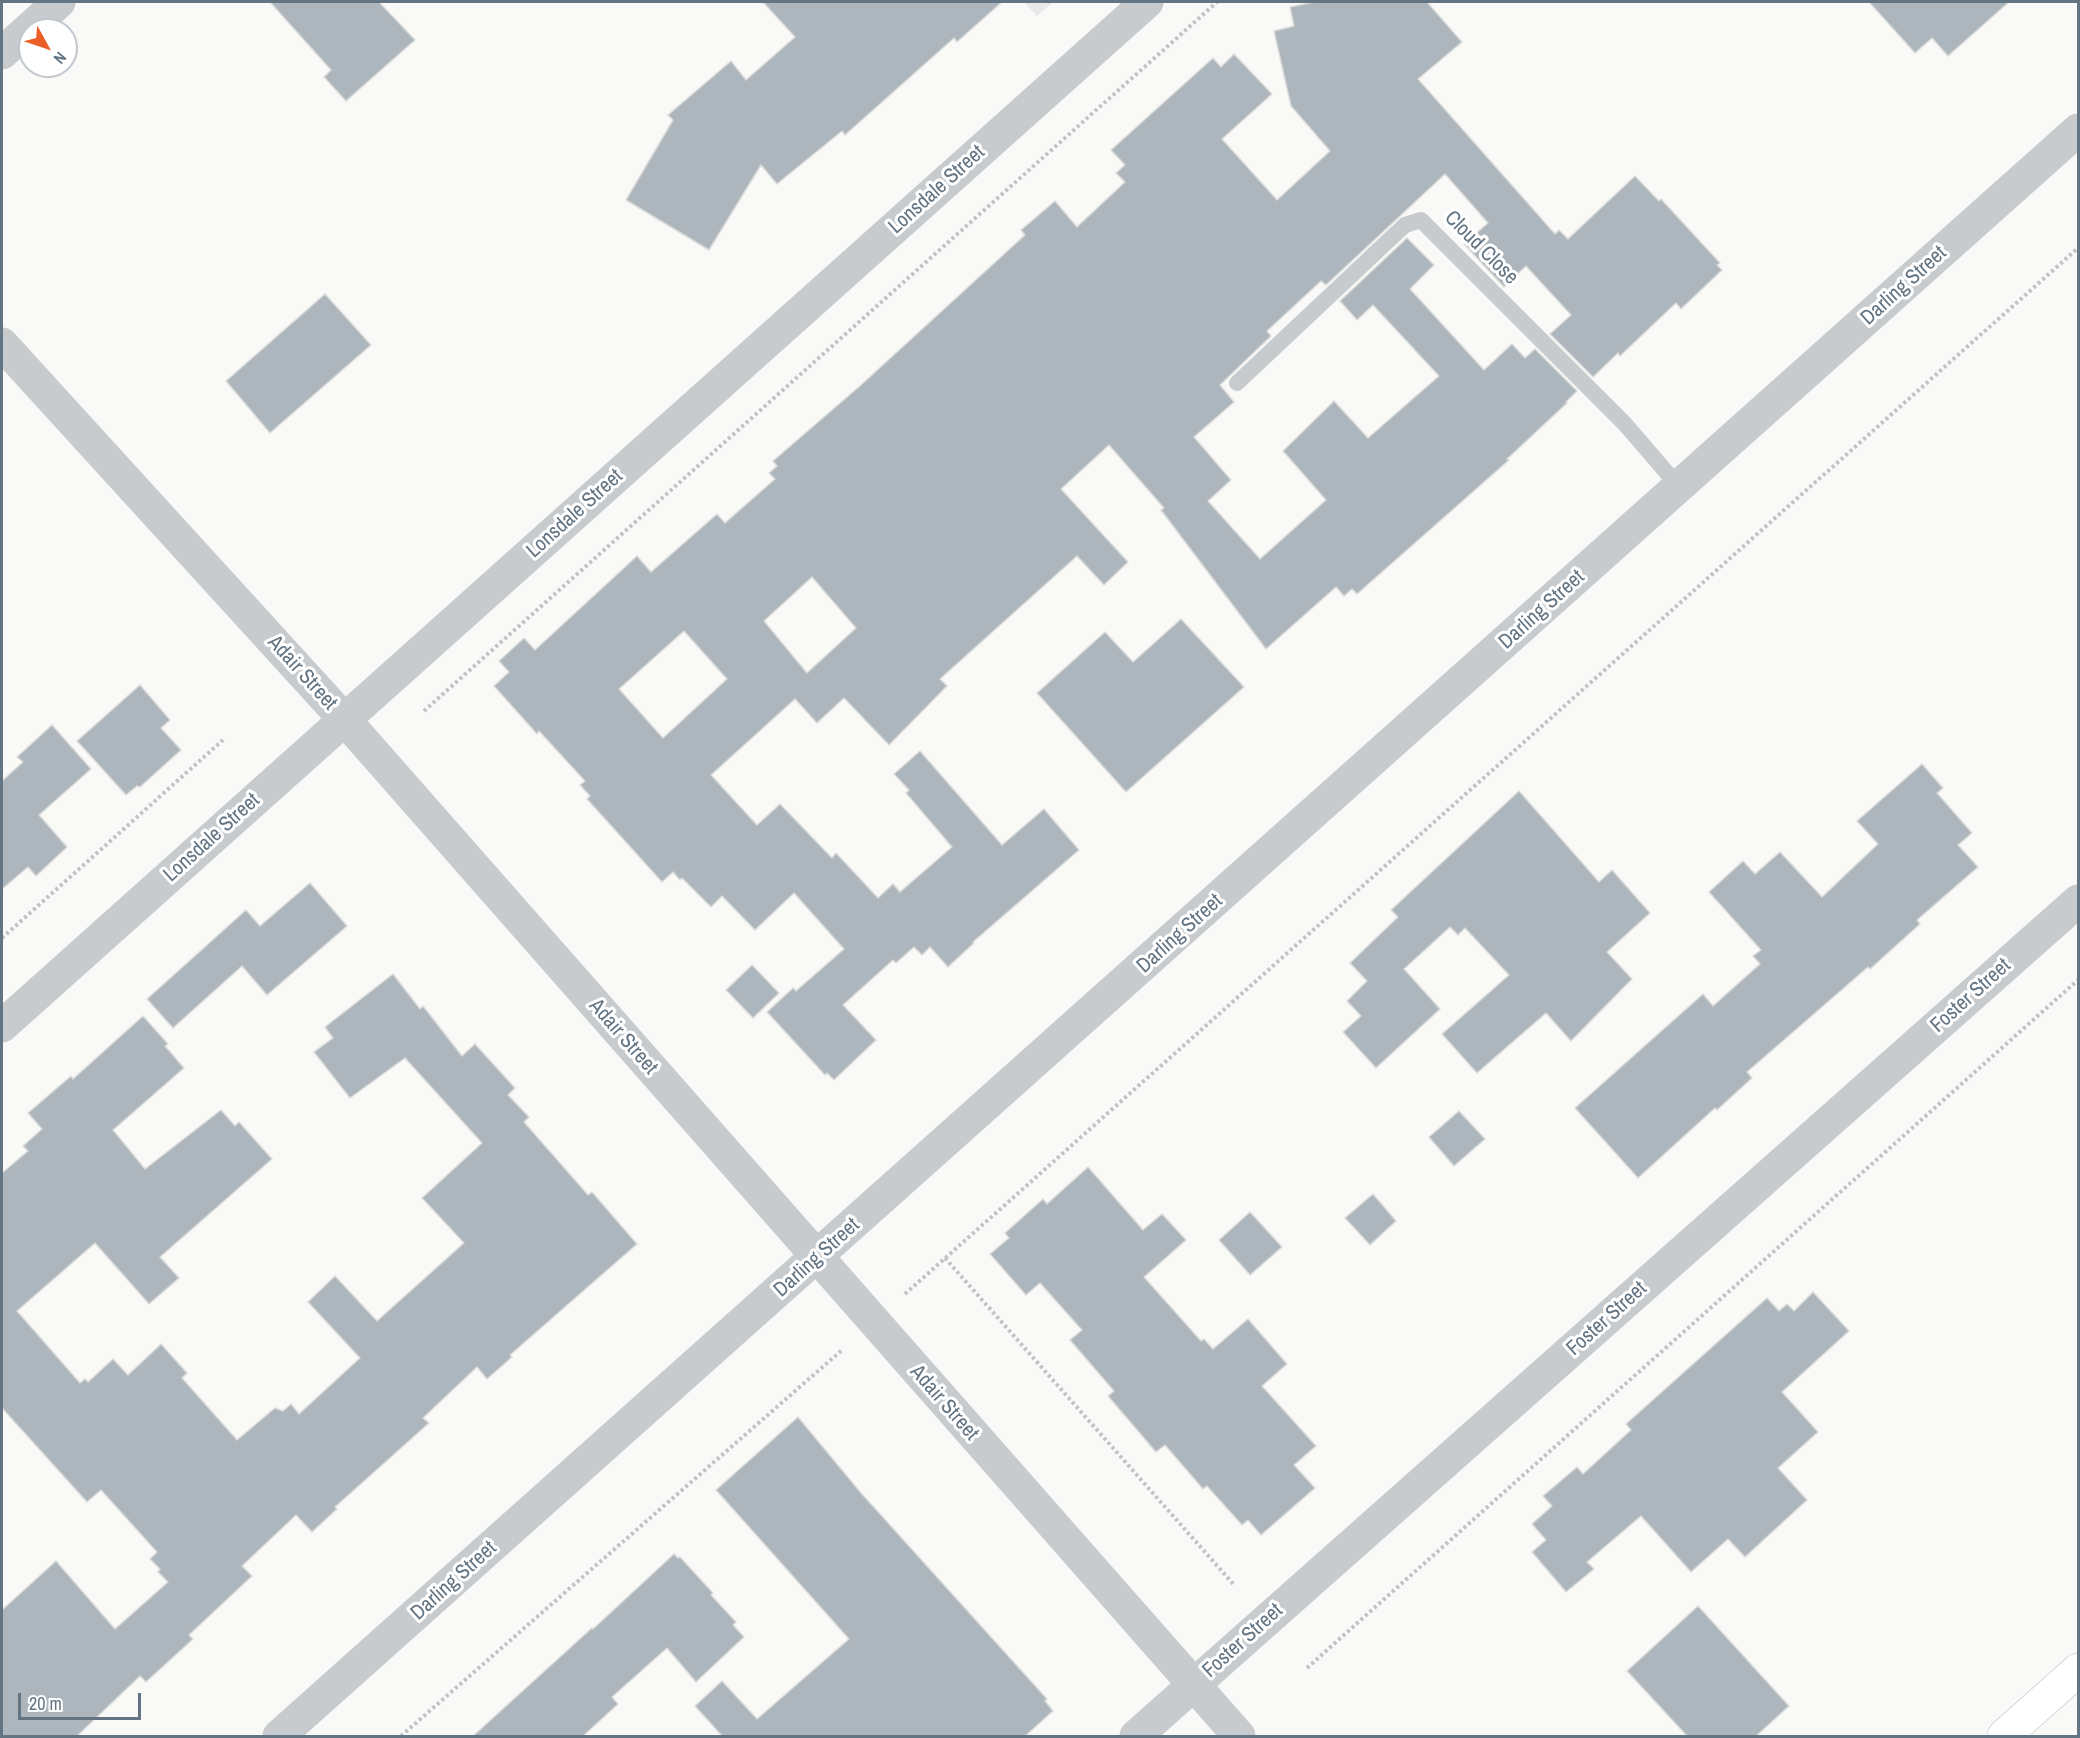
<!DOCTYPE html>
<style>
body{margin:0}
#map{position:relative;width:2080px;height:1738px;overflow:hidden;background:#f9f9f7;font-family:"Archivo Narrow",sans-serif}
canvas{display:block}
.frame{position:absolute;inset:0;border:3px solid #637483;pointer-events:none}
.north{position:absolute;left:18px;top:18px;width:60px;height:60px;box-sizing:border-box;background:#fff;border:2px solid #c1c7cd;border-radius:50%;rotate:130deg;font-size:16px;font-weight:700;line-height:24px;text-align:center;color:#637483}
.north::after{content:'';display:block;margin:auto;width:21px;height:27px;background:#ea5e27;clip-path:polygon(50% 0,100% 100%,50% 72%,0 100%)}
.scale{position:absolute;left:18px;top:1693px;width:123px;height:27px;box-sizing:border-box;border:3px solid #637483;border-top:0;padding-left:8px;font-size:18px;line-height:21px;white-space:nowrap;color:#637483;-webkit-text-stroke:4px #fff;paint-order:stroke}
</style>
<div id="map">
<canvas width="2080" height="1738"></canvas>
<div class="frame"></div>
<div class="north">N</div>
<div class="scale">20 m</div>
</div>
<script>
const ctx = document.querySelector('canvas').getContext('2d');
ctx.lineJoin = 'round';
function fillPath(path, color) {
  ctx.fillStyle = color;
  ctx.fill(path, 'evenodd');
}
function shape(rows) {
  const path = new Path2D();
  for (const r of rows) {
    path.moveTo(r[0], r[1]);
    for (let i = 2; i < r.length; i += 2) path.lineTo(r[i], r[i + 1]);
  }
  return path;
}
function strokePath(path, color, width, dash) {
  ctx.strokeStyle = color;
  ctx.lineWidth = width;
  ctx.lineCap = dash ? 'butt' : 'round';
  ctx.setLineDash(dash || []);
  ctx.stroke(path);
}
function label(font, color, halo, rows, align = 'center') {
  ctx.font = font + ' "Archivo Narrow",sans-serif';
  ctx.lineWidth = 6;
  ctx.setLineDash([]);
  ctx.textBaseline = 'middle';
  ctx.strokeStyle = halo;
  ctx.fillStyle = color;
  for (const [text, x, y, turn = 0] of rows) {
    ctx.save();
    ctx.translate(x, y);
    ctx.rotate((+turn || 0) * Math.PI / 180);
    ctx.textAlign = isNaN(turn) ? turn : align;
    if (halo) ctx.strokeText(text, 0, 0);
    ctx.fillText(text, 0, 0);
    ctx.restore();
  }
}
fillPath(shape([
 [1024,2,1053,2,1037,16]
]), '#e7e8e8');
const building = shape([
 [270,2,379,2,415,40,346,101,324,77,331,70,270,2],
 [763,2,1002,2,957,42,954,38,845,135,842,131,777,184,761,165,709,250,626,200,673,120,668,115,731,61,746,80,795,37,763,2],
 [1314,2,1427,2,1462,42,1418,79,1555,234,1559,230,1568,239,1635,176,1659,201,1661,199,1720,263,1717,265,1722,270,1681,309,1676,303,1620,356,1618,353,1593,377,1550,334,1571,315,1526,266,1504,287,1464,244,1488,223,1445,174,1326,285,1321,281,1267,331,1271,336,1220,385,1234,402,1194,437,1231,480,1208,501,1260,559,1326,500,1283,451,1334,401,1368,438,1439,376,1373,305,1357,320,1340,301,1407,238,1434,265,1410,289,1484,370,1512,344,1525,358,1535,349,1577,391,1566,402,1567,403,1507,459,1509,460,1357,594,1352,589,1344,596,1336,587,1266,649,1161,510,1164,508,1109,445,1061,489,1128,562,1104,585,1077,556,940,679,947,686,889,745,844,698,817,723,795,699,711,775,757,825,780,804,832,858,836,853,878,898,893,884,900,892,952,847,906,793,909,790,894,774,920,751,1002,845,1044,809,1079,850,973,942,974,943,948,967,930,947,922,955,914,947,896,963,893,960,843,1005,876,1040,834,1080,827,1073,825,1075,767,1012,793,988,796,991,844,949,794,893,755,930,722,896,711,907,682,878,680,880,673,872,662,882,587,799,590,796,580,785,585,781,539,731,537,734,494,686,509,672,499,661,524,638,535,650,637,556,651,572,717,514,725,523,775,479,769,473,777,466,773,461,861,385,1025,235,1021,230,1055,201,1077,227,1125,182,1116,173,1125,165,1111,150,1213,58,1221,67,1234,54,1272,94,1222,139,1277,200,1330,151,1291,106,1274,31,1294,26,1290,7,1314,2],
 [812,577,856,628,807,673,764,621,812,577],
 [684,631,727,679,663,738,619,689,684,631],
 [1869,2,2009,2,1948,56,1932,38,1915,53,1869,2],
 [325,294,371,345,270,433,226,381,325,294],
 [1181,619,1244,687,1126,792,1037,693,1105,632,1133,662,1181,619],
 [140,685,170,720,161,728,181,750,140,787,137,786,126,795,77,741,140,685],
 [52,725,91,769,39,815,67,847,36,876,28,867,2,889,2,781,23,762,17,757,52,725],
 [1922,764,1943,788,1937,793,1972,833,1958,845,1978,867,1917,920,1920,924,1870,969,1868,967,1747,1072,1752,1078,1717,1110,1715,1108,1638,1178,1575,1108,1703,994,1713,1006,1760,964,1753,956,1761,950,1709,892,1743,861,1755,874,1780,852,1822,897,1878,844,1857,821,1922,764],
 [1519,791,1599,882,1612,870,1650,913,1607,952,1632,979,1571,1041,1546,1013,1477,1073,1442,1034,1509,975,1465,928,1458,935,1450,927,1404,969,1440,1009,1376,1068,1343,1032,1361,1016,1347,1001,1367,981,1350,963,1398,917,1391,910,1519,791],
 [310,883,347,926,267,995,242,966,173,1028,147,999,246,910,260,926,310,883],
 [752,965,779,993,753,1018,726,990,752,965],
 [393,974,420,1009,423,1006,462,1056,475,1044,515,1088,508,1095,529,1117,524,1122,588,1195,592,1192,637,1244,510,1355,512,1357,487,1379,477,1367,423,1418,429,1423,335,1507,337,1509,312,1532,296,1515,242,1566,252,1576,189,1635,193,1639,146,1682,140,1676,76,1737,2,1737,2,1610,56,1561,115,1629,168,1582,158,1572,160,1569,150,1559,157,1552,101,1490,87,1502,2,1408,2,1173,28,1151,23,1146,42,1129,28,1113,71,1076,73,1079,143,1016,168,1044,165,1046,184,1068,113,1130,145,1169,221,1110,235,1126,239,1122,272,1159,160,1257,179,1278,149,1304,95,1243,17,1311,80,1383,85,1379,88,1382,113,1359,128,1375,161,1344,187,1373,182,1378,237,1440,275,1408,283,1411,291,1404,299,1414,360,1358,308,1302,335,1276,377,1321,464,1243,422,1198,482,1143,405,1058,350,1098,314,1052,333,1038,325,1027,393,974],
 [1459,1111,1485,1139,1454,1166,1429,1137,1459,1111],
 [1088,1167,1143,1230,1162,1214,1186,1240,1144,1277,1201,1341,1204,1339,1213,1349,1248,1319,1287,1364,1262,1386,1316,1446,1294,1465,1315,1488,1261,1535,1248,1520,1242,1525,1207,1486,1203,1489,1165,1445,1156,1452,1108,1396,1114,1391,1070,1340,1082,1330,1040,1283,1026,1295,990,1254,1009,1238,1005,1233,1043,1199,1047,1204,1088,1167],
 [1373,1194,1396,1221,1370,1245,1345,1218,1373,1194],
 [1250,1212,1282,1247,1250,1275,1219,1240,1250,1212],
 [1813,1292,1849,1331,1782,1392,1818,1432,1778,1468,1807,1500,1745,1557,1728,1539,1691,1572,1641,1516,1587,1562,1594,1569,1566,1592,1532,1552,1546,1540,1532,1524,1552,1506,1543,1496,1577,1467,1583,1474,1631,1430,1626,1424,1767,1298,1779,1311,1787,1304,1794,1311,1813,1292],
 [798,1417,861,1493,1047,1699,1045,1701,1053,1711,1024,1737,723,1737,695,1706,722,1681,757,1719,849,1639,716,1490,798,1417],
 [674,1554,678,1558,680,1557,713,1593,711,1595,736,1622,733,1625,744,1637,696,1682,667,1648,612,1697,618,1704,582,1737,472,1737,592,1628,593,1629,674,1554],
 [1698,1606,1789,1706,1755,1737,1688,1737,1627,1671,1698,1606]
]);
fillPath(building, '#adb6bc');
strokePath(building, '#dbdbd9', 1.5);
const secondary = shape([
 [2004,1736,2078,1670]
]);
strokePath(secondary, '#bbc0c5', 34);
strokePath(shape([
 [424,711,1217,2],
 [2,938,223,740],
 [945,1258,1235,1586],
 [905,1294,2078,248],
 [1307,1668,2078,980],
 [401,1736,842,1350]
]), '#c0c3c5', 4, [3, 3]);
strokePath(shape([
 [1237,383,1405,225,1421,220,1625,424,1680,488]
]), '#c7cbce', 16);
strokePath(shape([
 [2,53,59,2],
 [2,344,345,720,1239,1736],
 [2,1026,1147,2],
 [279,1736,2078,130],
 [1136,1736,2078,901]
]), '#c7cbce', 33);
strokePath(secondary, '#fff', 33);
label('21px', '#637483', '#fff', [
 ["Lonsdale Street",937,190,-42],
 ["Cloud Close",1481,248,45],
 ["Darling Street",1904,286,-42],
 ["Lonsdale Street",575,514,-42],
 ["Darling Street",1542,610,-42],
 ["Adair Street",302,673,48],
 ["Lonsdale Street",212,838,-42],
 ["Darling Street",1180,934,-42],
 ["Foster Street",1971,996,-42],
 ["Adair Street",623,1037,49],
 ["Darling Street",817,1258,-42],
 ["Foster Street",1607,1319,-42],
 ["Adair Street",944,1403,49],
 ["Darling Street",454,1581,-42],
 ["Foster Street",1243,1641,-42]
]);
</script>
